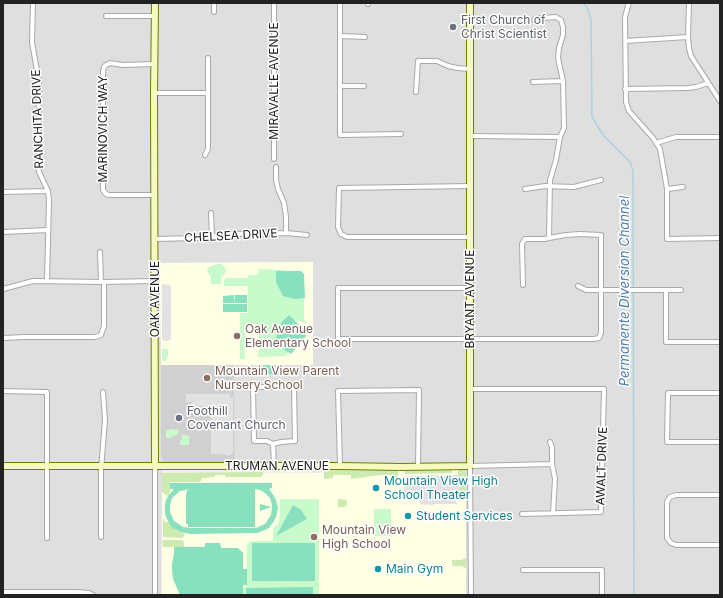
<!DOCTYPE html>
<style>
body{margin:0}
#map{position:relative;width:723px;height:598px;overflow:hidden;background:#f2efe9;font-family:Inter,sans-serif}
canvas{display:block}
.frame{position:absolute;inset:0;border:4px solid #222;pointer-events:none}
</style>
<div id="map">
<canvas width="723" height="598"></canvas>
<div class="frame"></div>
</div>
<script>
const ctx = document.querySelector('canvas').getContext('2d');
ctx.lineJoin = 'round';
function fillPath(path, color) {
  ctx.fillStyle = color;
  ctx.fill(path, 'evenodd');
}
function shape(rows) {
  const path = new Path2D();
  for (const r of rows) {
    path.moveTo(r[0], r[1]);
    for (let i = 2; i < r.length; i += 2) path.lineTo(r[i], r[i + 1]);
  }
  return path;
}
function strokePath(path, color, width, dash) {
  ctx.strokeStyle = color;
  ctx.lineWidth = width;
  ctx.lineCap = dash ? 'butt' : 'round';
  ctx.setLineDash(dash || []);
  ctx.stroke(path);
}
function label(font, color, halo, rows, align = 'center') {
  ctx.font = font + ' Inter,sans-serif';
  ctx.lineWidth = 3;
  ctx.setLineDash([]);
  ctx.textBaseline = 'middle';
  ctx.strokeStyle = halo;
  ctx.fillStyle = color;
  for (const [text, x, y, turn = 0] of rows) {
    ctx.save();
    ctx.translate(x, y);
    ctx.rotate((+turn || 0) * Math.PI / 180);
    ctx.textAlign = isNaN(turn) ? turn : align;
    if (halo) ctx.strokeText(text, 0, 0);
    ctx.fillText(text, 0, 0);
    ctx.restore();
  }
}
fillPath(shape([
 [3,3,720,3,720,595,466,595,466,474,462,470,334,470,324,471,313,473,313,463,235,462,234,365,313,364,313,262,160,263,161,365,161,456,164,462,162,473,161,595,3,595]
]), '#e0dfdf');
fillPath(shape([
 [313,262,313,365,161,365,160,263],
 [334,470,462,470,465,471,466,474,466,595,162,595,162,473,321,473,324,471]
]), '#ffffe5');
fillPath(shape([
 [161,365,234,365,235,462,164,462,161,456]
]), '#d0d0d0');
fillPath(shape([
 [334,470,398,470,398,482,392,482,390,475,380,475,351,479,351,475,333,475,333,478,324,479,324,471],
 [404,470,452,470,452,473,405,474],
 [458,470,462,470,465,471,466,474,466,499,456,498,459,496,459,475,458,475],
 [263,472,263,475,261,477,225,477,225,475,215,475,214,477,209,477,209,478,202,478,201,481,200,481,200,482,170,482,170,492,168,496,162,492,162,473],
 [338,499,347,500,347,505,345,506,345,507,338,507],
 [163,518,165,522,168,522,176,530,184,533,184,536,182,538,163,537],
 [162,540,182,540,184,542,184,547,163,547],
 [466,558,466,568,461,566,452,566,452,560,461,560]
]), '#cdebb0');
fillPath(shape([
 [217,264,222,264,226,269,226,272,221,278,221,284,211,284,211,277,208,273,207,268],
 [258,269,283,270,283,272,304,292,304,320,306,322,306,324,301,321,294,321,292,347,286,356,257,357,260,347,258,326,252,323,246,324,244,327,244,332,247,338,247,342,244,350,245,359,240,359,240,313,248,313,248,286,224,286,224,280,226,278,248,278,248,275,256,275,259,272],
 [162,349,168,349,168,355,166,361,162,361],
 [173,429,174,430,179,430,178,434,170,438,166,438,166,430],
 [182,435,189,436,189,445,180,445,180,441,182,439],
 [280,499,319,499,319,595,243,595,243,588,246,587,247,545,251,541,273,541,273,528,278,524,280,515],
 [374,509,391,509,391,536,374,536]
]), '#c8facc');
fillPath(shape([
 [276,271,301,271,304,274,305,298,295,299,283,296,276,282],
 [234,295,235,303,223,303,223,296],
 [247,295,247,303,235,303,235,295],
 [223,304,235,304,235,312,223,312],
 [235,304,247,304,247,312,235,312],
 [289,315,306,332,306,336,291,354,282,348,276,337,281,323],
 [263,365,275,365,275,374,268,374,268,376,263,376],
 [170,483,272,483,272,488,269,489,274,496,276,500,278,508,276,517,274,521,269,528,265,530,257,533,190,534,181,532,173,528,170,525,166,517,165,513,165,504,166,500,168,496,174,489,170,489],
 [187,489,187,493,186,493,186,524,188,524,188,527,255,527,255,489,260,490,265,493,270,498,272,505,272,507,271,507,260,504,260,511,272,507,271,515,265,524,256,528,190,528,183,527,174,521,170,512,170,505,172,498,180,491,190,489,255,489],
 [293,505,301,510,307,519,276,536],
 [205,543,220,543,221,548,238,548,243,553,243,569,247,569,247,585,243,585,243,595,180,595,173,579,172,571,172,564,174,553,174,547,205,547],
 [252,543,315,543,315,581,252,581],
 [313,587,313,595,246,595,246,588]
]), '#88e0be');
fillPath(shape([
 [162,284,171,285,171,339,168,341,165,341,162,339],
 [186,394,230,394,230,398,233,396,233,453,229,456,223,454,222,455,220,454,211,454,211,406,192,406,192,402,186,402],
 [459,475,459,496,457,496,455,500,457,504,435,504,432,505,430,505,429,504,425,505,424,504,422,505,419,501,405,496,404,493,404,476]
]), '#e2e2e2');
strokePath(shape([
 [584,3,588,10,591,19,592,117,603,135,630,162,633,171,634,595]
]), '#aad3df', 1.5);
const street = shape([
 [33,3,32,42,39,82,38,166,39,172,48,191,49,200,47,281],
 [214,3,214,12],
 [274,3,274,159],
 [340,3,340,135,401,134],
 [629,3,628,6,625,17,626,102,629,111,653,138,660,149,667,189,667,239,720,238],
 [689,3,688,37,689,48,691,56,720,101],
 [368,4,368,3],
 [106,16,155,16],
 [534,20,541,18,556,17,561,20,563,27,563,35,559,48,558,58,563,81,564,128,560,137,556,160,550,180,549,238],
 [341,36,365,37],
 [625,41,688,37],
 [533,82,563,81],
 [340,86,364,86],
 [625,89,688,88,696,87,708,83],
 [416,92,418,61,437,61,448,66,457,68,470,69],
 [154,93,208,93],
 [470,136,560,137],
 [656,143,676,137,720,137],
 [205,155,208,149,208,58],
 [276,167,276,180,278,189,284,203,286,217,286,233],
 [470,186,339,188,338,227,341,234,347,237,470,237],
 [525,189,545,186,574,187,601,180],
 [667,189,683,187],
 [3,192,48,191],
 [154,195,109,195,106,194,103,190,103,71,104,67,106,65,110,63,123,65,154,64],
 [211,213,212,236],
 [3,232,48,230],
 [154,239,200,238,230,234,286,233,307,235],
 [100,252,101,282],
 [578,286,586,290,681,290],
 [470,288,338,288,338,339,594,339,599,338,601,333,601,235,580,234,566,235,549,238,545,239,525,239,522,244,523,285],
 [3,289,33,281,104,282,155,281],
 [666,291,666,342,720,342],
 [3,338,24,337,95,337,101,335,104,326,104,282],
 [253,387,294,387,295,441,281,442,273,444,267,441,254,441,253,387],
 [471,389,604,389,601,512,522,514],
 [3,391,47,392,47,538],
 [720,393,668,393,667,442,720,442],
 [550,442,552,447,552,464,555,479,553,513],
 [273,444,274,466],
 [155,466,155,595],
 [340,466,338,391,419,390,418,467],
 [720,495,676,495,670,497,667,502,667,538,671,543,676,545,720,545],
 [101,537,101,470,105,420,103,392],
 [523,570,602,570,602,595],
 [3,592,76,592,89,593,93,595],
 [471,595,470,466,552,464]
]);
const secondary = shape([
 [155,3,154,93,155,466],
 [3,466,340,466,401,467,470,466,470,3]
]);
strokePath(street, '#a9a9a9', 6);
strokePath(secondary, '#707d05', 8);
strokePath(street, '#fff', 4);
strokePath(secondary, '#f7fabf', 6);
for (const [x, y, r, color] of [
 [453,27,4,"#6b7280"],
 [237,336,4,"#8d6e63"],
 [207,378,4,"#8d6e63"],
 [179,418,4,"#6b7280"],
 [376,488,4,"#0f9aa8"],
 [408,516,4,"#0f9aa8"],
 [314,537,4,"#8d6e63"],
 [378,569,4,"#0f9aa8"]
]) {
  const dot = new Path2D();
  dot.arc(x, y, r, 0, 2 * Math.PI);
  ctx.fillStyle = color;
  ctx.fill(dot);
  strokePath(dot, '#fff', 1.5);
}
label('12px', '#5b616d', '#fff', [
 ["First Church of",461,20],
 ["Christ Scientist",461,34],
 ["Foothill",187,411],
 ["Covenant Church",187,425]
], 'left');
label('12px', '#222', '#fff', [
 ["MIRAVALLE AVENUE",274,81,-90],
 ["RANCHITA DRIVE",38,119,-92],
 ["MARINOVICH WAY",103,129,-90],
 ["CHELSEA DRIVE",231,236,-3],
 ["OAK AVENUE",155,299,-90],
 ["BRYANT AVENUE",470,299,-90],
 ["TRUMAN AVENUE",277,466],
 ["AWALT DRIVE",602,466,-88]
]);
label('12px', '#785e54', '#fff', [
 ["Oak Avenue",245,329],
 ["Elementary School",245,343],
 ["Mountain View Parent",215,371],
 ["Nursery School",215,385],
 ["Mountain View",322,530],
 ["High School",322,544]
], 'left');
label('12px', '#0d838f', '#fff', [
 ["Mountain View High",384,481],
 ["School Theater",384,495],
 ["Student Services",416,516],
 ["Main Gym",386,569]
], 'left');
label('italic 13px', '#4a7aab', '#fff', [
 ["Permanente Diversion Channel",625,291,-90]
]);
</script>
